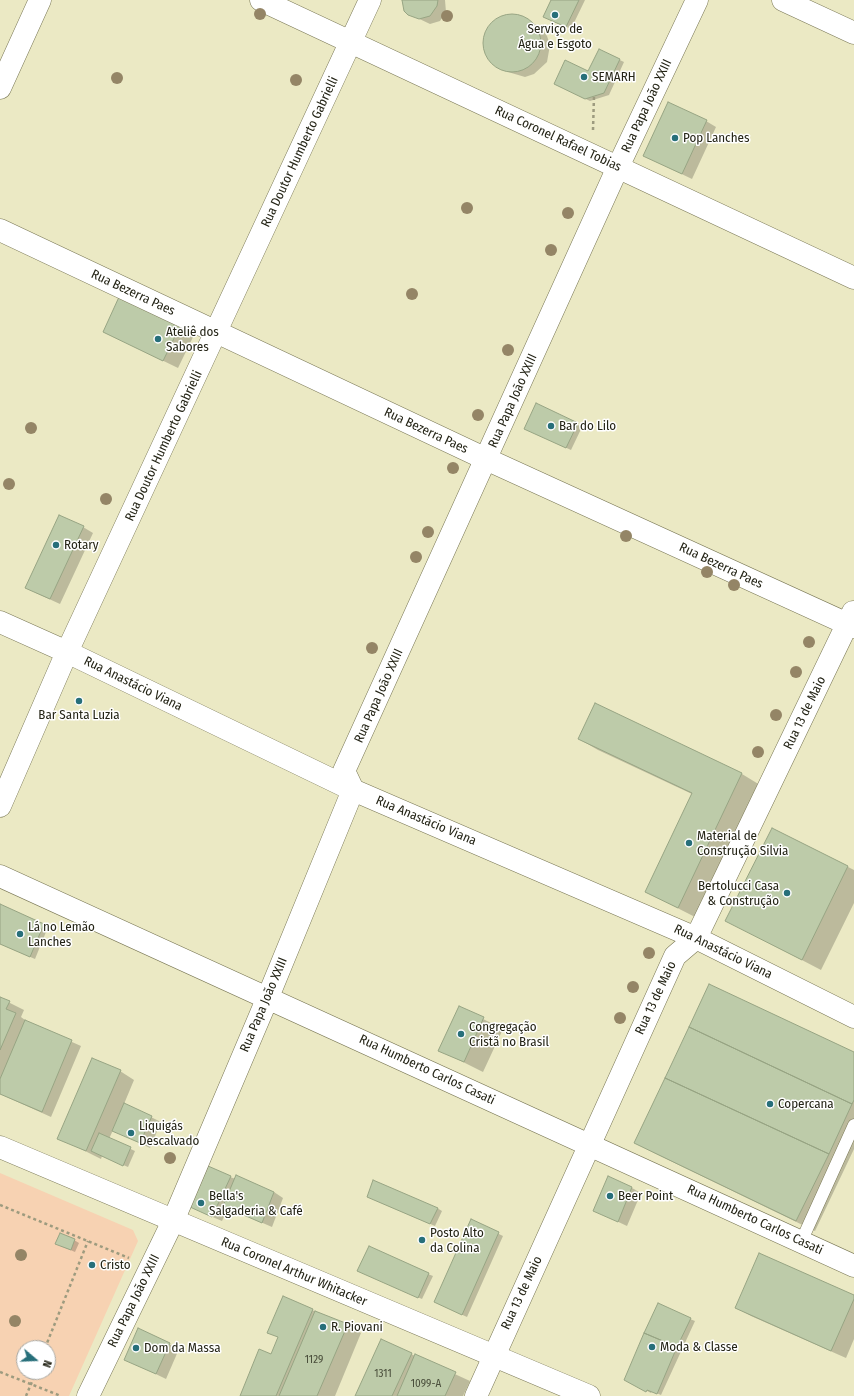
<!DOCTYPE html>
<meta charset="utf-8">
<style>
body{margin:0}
#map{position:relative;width:854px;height:1396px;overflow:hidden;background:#ebe9c4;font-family:"Fira Sans Condensed",sans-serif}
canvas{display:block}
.north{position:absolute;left:16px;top:1340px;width:40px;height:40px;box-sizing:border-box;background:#fff;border:1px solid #a7a7a2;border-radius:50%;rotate:109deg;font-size:11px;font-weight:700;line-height:16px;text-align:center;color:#242416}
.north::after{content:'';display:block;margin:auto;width:14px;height:18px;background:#276f7a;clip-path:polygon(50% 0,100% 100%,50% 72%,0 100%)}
</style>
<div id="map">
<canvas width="854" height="1396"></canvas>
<div class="north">N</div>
</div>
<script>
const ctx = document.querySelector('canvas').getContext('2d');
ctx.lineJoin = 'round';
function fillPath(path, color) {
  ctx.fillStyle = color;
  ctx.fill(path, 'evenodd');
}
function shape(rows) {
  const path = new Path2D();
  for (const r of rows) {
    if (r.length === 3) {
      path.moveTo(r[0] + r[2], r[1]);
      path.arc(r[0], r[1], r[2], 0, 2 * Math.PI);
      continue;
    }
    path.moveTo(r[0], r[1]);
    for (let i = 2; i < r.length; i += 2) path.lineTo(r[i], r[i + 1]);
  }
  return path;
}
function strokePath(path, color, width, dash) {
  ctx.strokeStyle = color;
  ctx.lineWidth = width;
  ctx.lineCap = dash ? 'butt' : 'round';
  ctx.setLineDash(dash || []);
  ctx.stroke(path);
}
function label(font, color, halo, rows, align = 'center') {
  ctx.font = font + ' "Fira Sans Condensed",sans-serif';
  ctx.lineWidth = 3;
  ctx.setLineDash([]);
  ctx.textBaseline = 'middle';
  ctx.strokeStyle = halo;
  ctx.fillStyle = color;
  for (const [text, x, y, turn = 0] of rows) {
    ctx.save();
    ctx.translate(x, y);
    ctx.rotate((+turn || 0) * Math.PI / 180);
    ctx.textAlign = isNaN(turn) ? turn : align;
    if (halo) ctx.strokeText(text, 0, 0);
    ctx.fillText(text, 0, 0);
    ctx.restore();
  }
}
fillPath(shape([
 [0,1173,133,1230,138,1241,69,1396,0,1396],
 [24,1348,48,1348,48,1372,24,1372]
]), '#f7d2b2');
fillPath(shape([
 [404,0,445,0,446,12,440,21,430,24,409,14],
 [552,0,585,0,571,29,549,19],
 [513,15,523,17,541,28,547,36,550,45,547,62,534,74,525,77,508,72,497,67,486,53,485,35,489,27,496,20,504,16],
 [599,50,624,62,609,95,590,101,559,86,589,72],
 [706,121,716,127,692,179,644,156],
 [179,327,194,335,178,368,104,332],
 [536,405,582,427,571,450,530,431],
 [83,527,93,533,60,604,36,593],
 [579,739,742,774,760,785,697,918,646,892,692,794,598,750],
 [773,829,854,870,854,903,821,970,727,921],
 [0,905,48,927,35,959,0,944],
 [0,998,24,1010,21,1017,29,1023,81,1046,51,1117,0,1094],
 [459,1007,503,1029,483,1072,439,1050],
 [854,1053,854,1149,815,1231,654,1153,635,1143],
 [120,1071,134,1080,124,1104,161,1122,150,1148,113,1130,109,1139,135,1151,128,1167,102,1156,101,1159,59,1138],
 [230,1177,274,1192,283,1198,272,1227,228,1208,222,1221,201,1212],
 [632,1188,641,1193,627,1226,595,1211],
 [372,1199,437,1208,442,1211,435,1226],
 [472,1221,503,1236,467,1317,439,1304],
 [74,1240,79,1243,75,1252,61,1246],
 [363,1273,428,1274,433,1276,422,1299],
 [854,1296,854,1339,846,1358,751,1316,736,1308],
 [312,1310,347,1325,361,1333,335,1396,241,1396,272,1356,279,1338,269,1332],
 [690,1319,695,1321,661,1395,652,1391,651,1393,625,1379],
 [169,1344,179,1349,166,1379,125,1359],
 [411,1354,470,1381,463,1396,356,1396]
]), '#0003');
const building = shape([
 [402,0,438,0,437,6,430,16,419,19,408,15,404,11,402,0],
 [551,0,579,0,566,27,543,17,551,0],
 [512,43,29],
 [599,49,620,59,604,93,585,99,554,84,565,60,588,71,599,49],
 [668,102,707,120,682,174,643,156,668,102],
 [119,297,180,326,163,361,103,332,119,297],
 [536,403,578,423,566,448,524,429,536,403],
 [59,515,84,526,50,599,25,588,59,515],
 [595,703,742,773,678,908,645,892,692,793,578,739,595,703],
 [772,828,848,866,802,960,725,921,772,828],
 [0,904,44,924,30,957,0,944,0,904],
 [709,984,854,1052,854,1100,852,1104,689,1027,709,984],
 [0,997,10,1001,6,1009,16,1013,0,1050,0,997],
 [459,1006,484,1017,464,1062,438,1051,459,1006],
 [25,1020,72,1040,42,1112,0,1094,0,1079,25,1020],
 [689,1027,852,1104,829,1154,665,1078,689,1027],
 [92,1058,121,1070,86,1151,57,1139,92,1058],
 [665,1078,829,1154,796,1221,634,1143,665,1078],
 [124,1103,152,1116,140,1143,112,1131,124,1103],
 [99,1133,131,1147,123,1166,91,1151,99,1133],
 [208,1166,231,1176,212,1217,190,1207,208,1166],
 [236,1175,274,1192,262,1223,223,1206,236,1175],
 [608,1176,632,1187,618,1222,593,1211,608,1176],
 [373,1180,438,1208,430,1224,367,1197,373,1180],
 [471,1219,499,1232,462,1315,434,1302,471,1219],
 [60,1233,75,1239,71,1250,55,1244,60,1233],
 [369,1246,429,1273,418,1298,357,1271,369,1246],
 [759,1253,854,1295,854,1299,831,1351,735,1308,759,1253],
 [283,1296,313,1309,276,1396,240,1396,259,1349,271,1354,278,1337,267,1333,283,1296],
 [658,1303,691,1318,677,1347,644,1333,658,1303],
 [315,1311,348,1324,317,1396,279,1396,315,1311],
 [138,1328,170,1343,156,1374,124,1360,138,1328],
 [644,1333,677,1347,657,1394,647,1390,646,1392,624,1380,644,1333],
 [381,1339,412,1353,392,1396,355,1396,381,1339],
 [415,1354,456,1372,445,1396,397,1396,415,1354]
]);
fillPath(building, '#bdcba9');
strokePath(building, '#97a483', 1);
const lane = shape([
 [801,1242,854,1125]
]);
const street = shape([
 [261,0,854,278],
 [783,0,854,33],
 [0,88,40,0],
 [0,230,486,459,854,627],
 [0,622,67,652,353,790,696,938,854,1017],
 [0,806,67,652,370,0],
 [0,876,854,1266],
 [88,1396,173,1221,268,997,353,790,344,771,618,167,697,0],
 [476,1396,675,956,696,938,853,612]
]);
const secondary = shape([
 [0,1147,589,1396]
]);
strokePath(lane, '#797755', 13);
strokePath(street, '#797755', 23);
strokePath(secondary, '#797755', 23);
strokePath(shape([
 [593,130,594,96],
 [0,1205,129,1258],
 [45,1348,88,1241],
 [0,1372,61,1396],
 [26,1396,36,1372]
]), '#9d9b7f', 2.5, [3, 3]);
strokePath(lane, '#fff', 12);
strokePath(street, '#fff', 22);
strokePath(secondary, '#fff', 22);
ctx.fillStyle = '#948566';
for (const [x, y] of [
 [260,14],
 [447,16],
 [117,78],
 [296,80],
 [467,208],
 [568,213],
 [551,250],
 [412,294],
 [508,350],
 [478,415],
 [31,428],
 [453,468],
 [9,484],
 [106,499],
 [428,532],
 [626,536],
 [416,557],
 [707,572],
 [734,585],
 [809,642],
 [372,648],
 [796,672],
 [776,715],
 [758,752],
 [649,953],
 [633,987],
 [620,1018],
 [170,1158],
 [21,1255],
 [15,1321]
]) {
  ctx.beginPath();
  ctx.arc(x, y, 6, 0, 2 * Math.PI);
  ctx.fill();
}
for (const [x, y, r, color] of [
 [555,15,4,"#276f7a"],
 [584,77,4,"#276f7a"],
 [675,138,4,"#276f7a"],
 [158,339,4,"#276f7a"],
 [551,426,4,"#276f7a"],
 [56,545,4,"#276f7a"],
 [79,701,4,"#276f7a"],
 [689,843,4,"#276f7a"],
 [787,893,4,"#276f7a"],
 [20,934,4,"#276f7a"],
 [461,1034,4,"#276f7a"],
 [770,1104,4,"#276f7a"],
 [131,1133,4,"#276f7a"],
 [610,1196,4,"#276f7a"],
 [201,1203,4,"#276f7a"],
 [422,1240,4,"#276f7a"],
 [92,1265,4,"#276f7a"],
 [323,1327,4,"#276f7a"],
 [652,1347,4,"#276f7a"],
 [136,1348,4,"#276f7a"]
]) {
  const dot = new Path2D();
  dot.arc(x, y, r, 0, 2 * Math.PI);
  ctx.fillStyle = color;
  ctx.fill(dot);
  strokePath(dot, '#fff', 1.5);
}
label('11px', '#4a4e3b', null, [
 ["1129",314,1360],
 ["1311",383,1374],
 ["1099-A",426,1384]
]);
label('13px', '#242416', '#fff', [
 ["Serviço de",555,29,"center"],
 ["Água e Esgoto",555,44,"center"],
 ["SEMARH",592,77],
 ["Pop Lanches",683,138],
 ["Ateliê dos",166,332],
 ["Sabores",166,347],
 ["Bar do Lilo",559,426],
 ["Rotary",64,545],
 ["Bar Santa Luzia",79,715,"center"],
 ["Material de",697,836],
 ["Construção Silvia",697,851],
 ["Bertolucci Casa",779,886,"right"],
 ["& Construção",779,901,"right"],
 ["Lá no Lemão",28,927],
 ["Lanches",28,942],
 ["Congregação",469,1027],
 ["Cristã no Brasil",469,1042],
 ["Copercana",778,1104],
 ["Liquigás",139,1126],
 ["Descalvado",139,1141],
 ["Bella's",209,1196],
 ["Salgaderia & Café",209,1211],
 ["Beer Point",618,1196],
 ["Posto Alto",430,1233],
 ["da Colina",430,1248],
 ["Cristo",100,1265],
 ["R. Piovani",331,1327],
 ["Moda & Classe",660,1347],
 ["Dom da Massa",144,1348]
], 'left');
label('13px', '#242416', '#fff', [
 ["Rua Papa João XXIII",647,106,-65],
 ["Rua Coronel Rafael Tobias",558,139,25],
 ["Rua Doutor Humberto Gabrielli",300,152,-65],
 ["Rua Bezerra Paes",133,293,25],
 ["Rua Papa João XXIII",513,401,-66],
 ["Rua Bezerra Paes",426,431,25],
 ["Rua Doutor Humberto Gabrielli",164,446,-65],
 ["Rua Bezerra Paes",721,566,25],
 ["Rua Anastácio Viana",133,684,26],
 ["Rua Papa João XXIII",379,696,-66],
 ["Rua 13 de Maio",805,713,-64],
 ["Rua Anastácio Viana",426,821,23],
 ["Rua Anastácio Viana",723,952,26],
 ["Rua 13 de Maio",656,998,-65],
 ["Rua Papa João XXIII",264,1005,-67],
 ["Rua Humberto Carlos Casati",427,1070,25],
 ["Rua Humberto Carlos Casati",755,1220,25],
 ["Rua Coronel Arthur Whitacker",294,1272,23],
 ["Rua 13 de Maio",522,1293,-65],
 ["Rua Papa João XXIII",134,1301,-64]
]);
</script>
